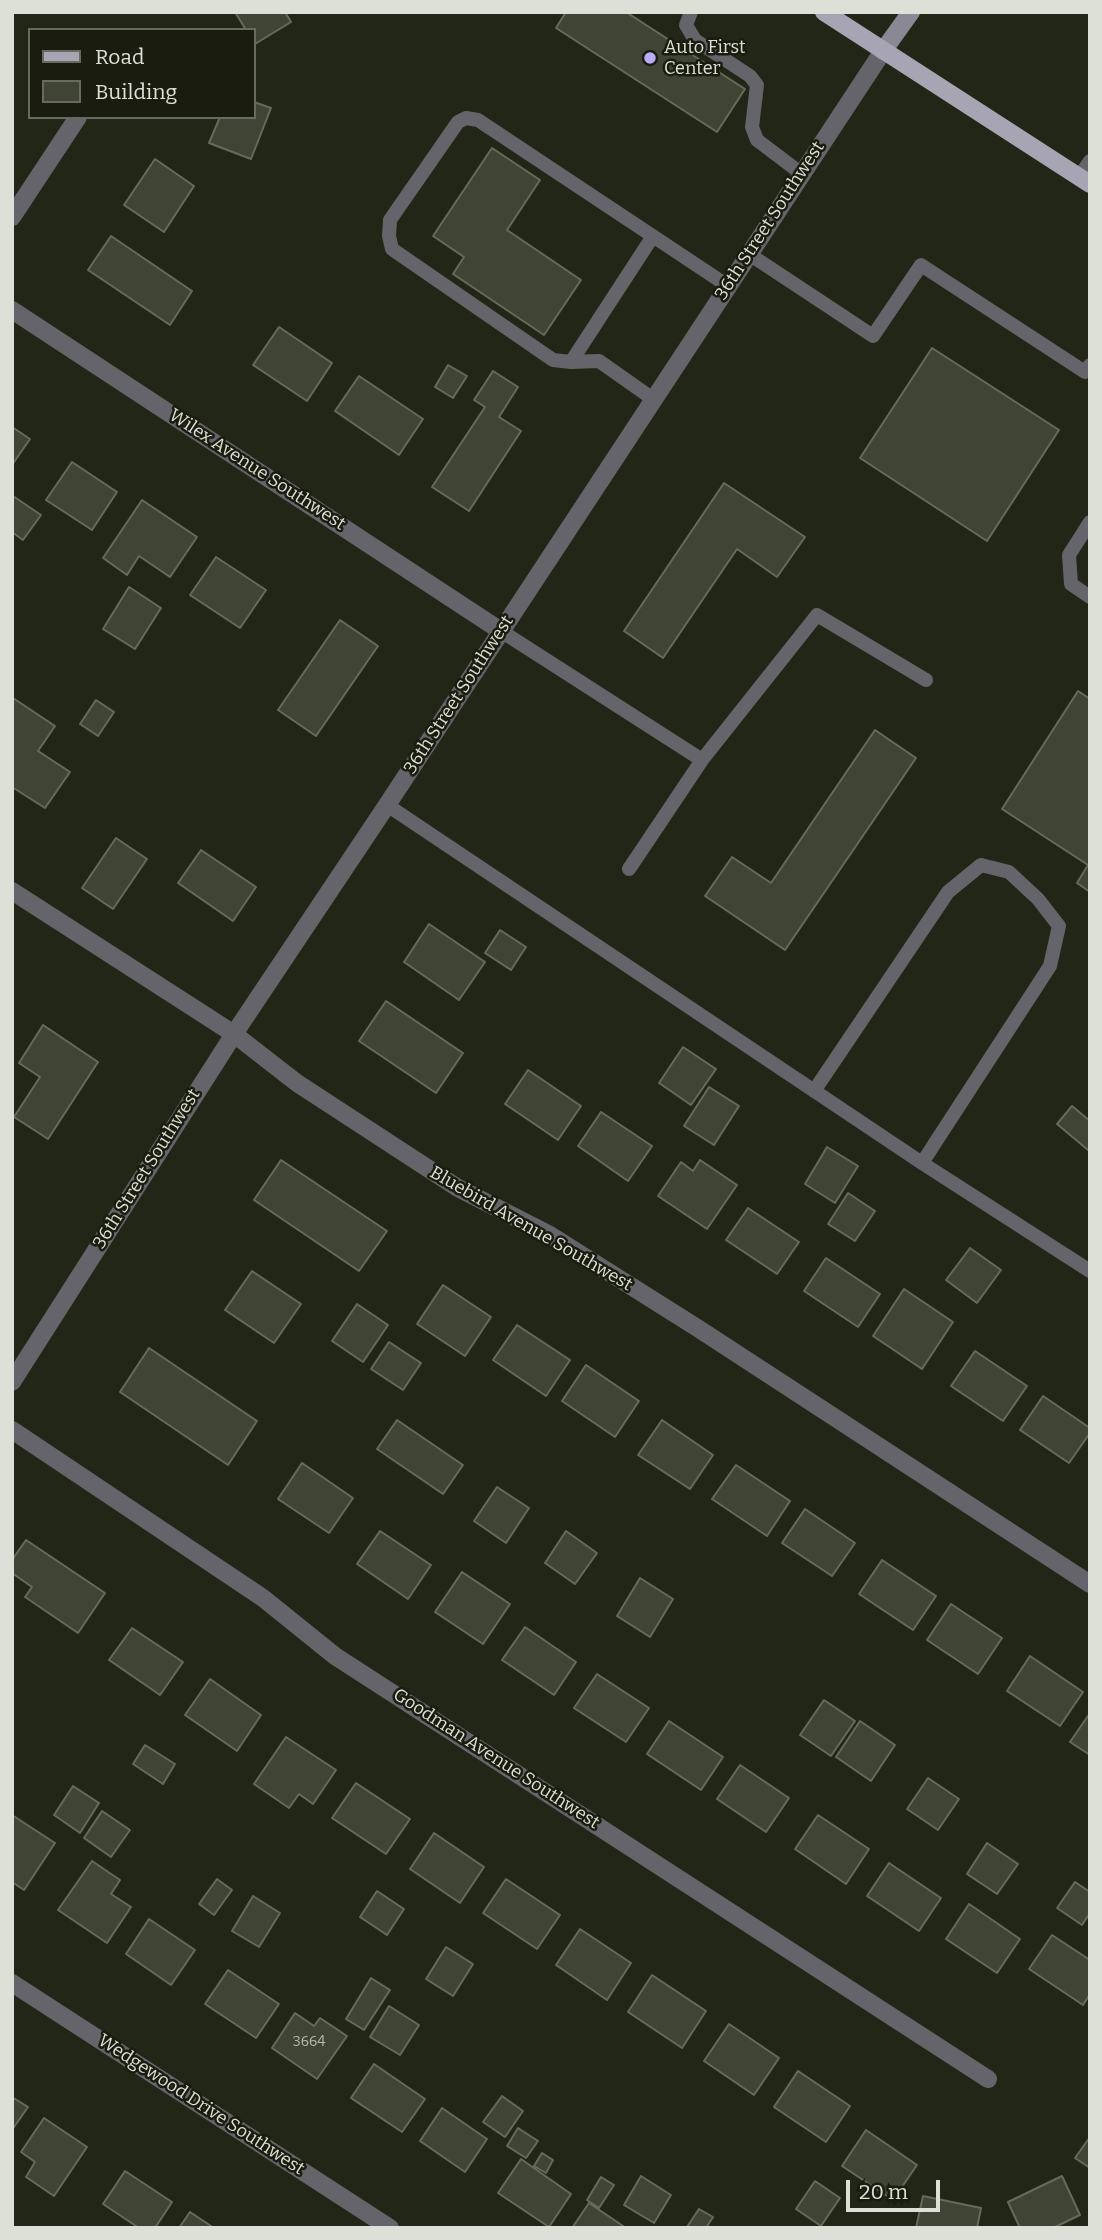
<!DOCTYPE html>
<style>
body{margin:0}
#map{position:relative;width:1102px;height:2240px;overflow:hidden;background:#222617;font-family:Bitter,serif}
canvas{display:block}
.frame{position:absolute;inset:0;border:14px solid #dde0d6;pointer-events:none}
.legend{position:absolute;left:28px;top:28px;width:228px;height:91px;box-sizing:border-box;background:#191c0e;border:2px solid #676a5e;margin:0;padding:9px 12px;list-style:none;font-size:21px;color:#dde0d6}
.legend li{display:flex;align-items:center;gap:14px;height:35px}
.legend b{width:35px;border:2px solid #676a5e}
.scale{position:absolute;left:846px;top:2180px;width:94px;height:32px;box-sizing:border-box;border:4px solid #dde0d6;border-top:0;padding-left:9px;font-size:21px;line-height:24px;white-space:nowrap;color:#dde0d6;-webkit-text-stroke:5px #191c0e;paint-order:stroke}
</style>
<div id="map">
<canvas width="1102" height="2240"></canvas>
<div class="frame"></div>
<ul class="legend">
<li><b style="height:9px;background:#a7a4b4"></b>Road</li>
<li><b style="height:19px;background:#3f4434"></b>Building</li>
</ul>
<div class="scale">20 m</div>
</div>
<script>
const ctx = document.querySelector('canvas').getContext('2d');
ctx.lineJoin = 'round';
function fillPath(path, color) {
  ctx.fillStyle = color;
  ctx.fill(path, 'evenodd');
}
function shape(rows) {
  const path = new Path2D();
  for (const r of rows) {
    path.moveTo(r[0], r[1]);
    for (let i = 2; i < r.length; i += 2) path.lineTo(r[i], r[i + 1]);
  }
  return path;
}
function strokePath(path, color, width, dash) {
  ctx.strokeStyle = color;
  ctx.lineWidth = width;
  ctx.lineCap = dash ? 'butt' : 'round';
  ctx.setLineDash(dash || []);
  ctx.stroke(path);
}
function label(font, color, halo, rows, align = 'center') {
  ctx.font = font + ' Bitter,serif';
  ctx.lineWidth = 5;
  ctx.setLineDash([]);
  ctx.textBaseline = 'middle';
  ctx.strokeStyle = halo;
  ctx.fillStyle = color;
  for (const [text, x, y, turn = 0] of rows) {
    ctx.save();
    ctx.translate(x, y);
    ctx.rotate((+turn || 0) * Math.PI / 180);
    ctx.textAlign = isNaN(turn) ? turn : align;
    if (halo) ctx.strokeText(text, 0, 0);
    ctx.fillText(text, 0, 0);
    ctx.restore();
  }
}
const building = shape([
 [235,12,285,12,291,22,255,44,254,30,246,30,235,12],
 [566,12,626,12,745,89,717,132,556,28,566,12],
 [254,102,271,108,251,159,209,143,220,117,254,117,254,102],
 [492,148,540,180,507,230,581,280,544,335,453,274,464,257,433,236,492,148],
 [155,159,194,186,164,232,124,205,155,159],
 [111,236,192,291,170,325,88,270,111,236],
 [279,327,332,363,307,401,253,365,279,327],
 [932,348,1059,430,987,541,860,458,932,348],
 [448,365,467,376,453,398,435,387,448,365],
 [493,371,518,387,499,417,521,431,469,511,432,487,485,407,474,400,493,371],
 [359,376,423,419,399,455,335,411,359,376],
 [12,427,30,439,12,465,12,427],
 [72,462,117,492,92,530,46,500,72,462],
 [724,483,805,537,777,577,737,549,663,658,624,631,724,483],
 [13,496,41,515,23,540,12,532,13,496],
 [142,500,197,537,170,577,139,556,127,575,103,558,142,500],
 [216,557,266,590,240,628,190,595,216,557],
 [129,587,161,608,135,649,103,629,129,587],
 [340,620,378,646,316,736,278,710,340,620],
 [1078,691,1090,699,1090,892,1077,883,1088,865,1002,809,1078,691],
 [13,698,55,726,38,751,70,772,45,808,12,787,13,698],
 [96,700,114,712,98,736,80,724,96,700],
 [875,730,916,758,785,950,705,896,732,857,771,883,875,730],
 [116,838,147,859,113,909,82,888,116,838],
 [201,850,256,887,233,921,178,883,201,850],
 [429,924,485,962,459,1000,404,962,429,924],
 [500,930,526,947,511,970,485,953,500,930],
 [386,1001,463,1053,436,1093,359,1041,386,1001],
 [43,1025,98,1062,48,1139,14,1117,40,1077,19,1063,43,1025],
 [683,1047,716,1069,691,1105,659,1083,683,1047],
 [528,1070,581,1106,558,1140,505,1104,528,1070],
 [709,1087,739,1106,714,1145,684,1126,709,1087],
 [1072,1106,1090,1121,1090,1147,1088,1150,1057,1124,1072,1106],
 [601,1112,652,1146,628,1181,578,1146,601,1112],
 [827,1147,858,1166,835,1203,805,1184,827,1147],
 [281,1160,387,1231,359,1271,254,1200,281,1160],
 [700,1160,737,1185,707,1229,658,1196,681,1162,693,1171,700,1160],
 [848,1193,875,1211,855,1241,828,1224,848,1193],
 [748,1208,799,1242,777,1274,726,1240,748,1208],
 [970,1248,1001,1270,977,1303,946,1280,970,1248],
 [826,1258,880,1294,858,1327,804,1291,826,1258],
 [252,1271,301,1304,274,1343,225,1310,252,1271],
 [443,1285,491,1317,465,1356,417,1324,443,1285],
 [904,1289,953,1322,922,1369,873,1336,904,1289],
 [357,1304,388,1325,363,1362,332,1341,357,1304],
 [517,1325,570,1360,546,1396,493,1360,517,1325],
 [389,1342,421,1363,403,1390,371,1369,389,1342],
 [149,1348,257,1421,228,1465,120,1392,149,1348],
 [975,1351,1027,1386,1003,1421,951,1386,975,1351],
 [586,1365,639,1401,615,1437,562,1401,586,1365],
 [1043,1396,1090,1428,1090,1433,1069,1463,1020,1430,1043,1396],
 [397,1420,463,1465,443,1494,377,1449,397,1420],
 [662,1420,713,1455,690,1489,638,1455,662,1420],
 [302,1463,353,1498,329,1533,278,1499,302,1463],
 [736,1465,790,1501,767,1536,712,1499,736,1465],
 [497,1487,529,1508,506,1543,474,1521,497,1487],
 [805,1509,855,1543,832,1576,782,1543,805,1509],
 [380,1531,431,1565,408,1599,357,1564,380,1531],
 [566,1531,597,1553,575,1584,545,1563,566,1531],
 [26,1540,105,1593,78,1633,25,1597,32,1587,12,1573,12,1560,26,1540],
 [882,1560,936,1596,913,1630,859,1594,882,1560],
 [462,1572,510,1604,483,1644,435,1612,462,1572],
 [640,1578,673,1599,650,1637,617,1616,640,1578],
 [951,1604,1002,1638,978,1674,927,1640,951,1604],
 [525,1627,576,1662,554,1695,502,1660,525,1627],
 [132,1628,183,1662,160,1695,109,1660,132,1628],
 [1030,1656,1083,1692,1060,1726,1007,1691,1030,1656],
 [597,1674,649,1708,626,1742,574,1708,597,1674],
 [210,1679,261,1715,237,1751,185,1715,210,1679],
 [824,1700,855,1721,831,1756,800,1735,824,1700],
 [1090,1713,1090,1755,1070,1742,1090,1713],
 [669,1721,723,1757,701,1790,647,1754,669,1721],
 [860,1721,895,1745,871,1781,836,1757,860,1721],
 [286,1737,336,1770,313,1804,299,1794,289,1808,254,1784,286,1737],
 [145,1745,175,1764,163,1784,133,1764,145,1745],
 [740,1765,789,1798,766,1832,717,1799,740,1765],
 [928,1778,959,1799,938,1830,907,1809,928,1778],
 [356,1783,410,1819,386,1854,332,1818,356,1783],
 [73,1786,99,1803,80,1833,54,1815,73,1786],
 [102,1811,130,1830,111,1857,84,1838,102,1811],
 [12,1815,55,1843,24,1890,12,1882,12,1815],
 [818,1815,869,1849,846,1884,795,1849,818,1815],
 [434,1833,484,1867,460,1903,410,1869,434,1833],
 [987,1843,1018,1864,997,1894,967,1874,987,1843],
 [92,1861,120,1880,111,1894,131,1907,107,1943,58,1910,92,1861],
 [889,1863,941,1898,919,1931,867,1896,889,1863],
 [217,1879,232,1890,214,1915,199,1904,217,1879],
 [506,1879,560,1915,537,1949,483,1913,506,1879],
 [1075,1882,1090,1892,1090,1913,1082,1925,1057,1908,1075,1882],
 [377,1891,404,1909,387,1935,360,1917,377,1891],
 [253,1896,280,1913,259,1947,232,1931,253,1896],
 [969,1904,1020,1939,997,1973,946,1939,969,1904],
 [149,1919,195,1950,171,1985,126,1954,149,1919],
 [580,1929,631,1963,607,2000,556,1965,580,1929],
 [1052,1935,1090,1960,1090,1994,1083,2005,1029,1969,1052,1935],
 [446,1947,473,1964,453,1996,426,1979,446,1947],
 [228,1970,279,2004,256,2038,205,2004,228,1970],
 [652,1975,706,2011,682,2048,628,2012,652,1975],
 [371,1978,390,1990,364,2030,346,2019,371,1978],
 [389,2006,419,2025,400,2055,370,2037,389,2006],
 [295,2013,314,2026,320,2018,347,2036,317,2079,272,2048,295,2013],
 [729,2024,779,2058,754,2095,704,2061,729,2024],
 [374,2064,425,2099,402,2132,351,2098,374,2064],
 [798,2071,850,2106,826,2142,774,2107,798,2071],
 [502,2096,523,2111,505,2137,483,2122,502,2096],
 [12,2097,28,2107,12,2130,12,2097],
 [442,2108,487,2139,465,2172,420,2141,442,2108],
 [44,2118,87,2147,54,2196,26,2177,35,2162,21,2152,44,2118],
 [518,2128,538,2141,526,2158,507,2146,518,2128],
 [866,2130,917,2165,893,2200,842,2166,866,2130],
 [1090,2137,1090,2168,1075,2158,1090,2137],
 [542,2153,553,2160,546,2173,534,2166,542,2153],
 [521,2159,571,2194,549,2227,498,2193,521,2159],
 [125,2171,172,2202,155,2228,139,2228,103,2204,125,2171],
 [641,2176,671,2195,654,2223,624,2205,641,2176],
 [1062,2176,1080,2215,1053,2228,1020,2228,1008,2202,1062,2176],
 [601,2177,614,2185,599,2208,587,2200,601,2177],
 [815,2181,840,2198,821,2226,796,2209,815,2181],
 [923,2196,981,2208,977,2228,916,2228,923,2196],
 [589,2203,626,2228,572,2228,589,2203],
 [699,2209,713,2217,706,2228,689,2228,687,2227,699,2209],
 [190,2212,214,2228,179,2228,190,2212]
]);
fillPath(building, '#3f4434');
strokePath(building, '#656a59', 2);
strokePath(shape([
 [691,12,686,25,695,40,750,76,757,85,752,127,757,140,802,174],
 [1079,177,1090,161],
 [749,254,873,336,921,265,1085,372,1090,365],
 [571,362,653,236],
 [653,399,599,361,571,362,553,360,392,249,389,236,390,220,458,122,466,118,478,120,728,286],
 [1090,522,1069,555,1071,584,1090,597],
 [501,631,702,760,817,615,926,680],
 [387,805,922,1163,1090,1271],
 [629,869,702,760],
 [814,1091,948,892,981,865,1009,872,1038,899,1059,926,1050,966,922,1163]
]), '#65646b', 14);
strokePath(shape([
 [12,217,78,117],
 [12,310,501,631],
 [12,891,234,1034,297,1083,458,1188,550,1235,699,1329,1090,1584],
 [12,1382,234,1034,387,805,883,51],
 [12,1430,263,1598,335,1656,988,2079],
 [12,1983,390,2228]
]), '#65646b', 18);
strokePath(shape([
 [883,51,911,12]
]), '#8a8894', 18);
strokePath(shape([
 [824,12,1090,184]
]), '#a7a4b4', 18);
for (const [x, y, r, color] of [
 [650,58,7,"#bbaaf6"]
]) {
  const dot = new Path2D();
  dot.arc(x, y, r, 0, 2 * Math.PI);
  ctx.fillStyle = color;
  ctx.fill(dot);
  strokePath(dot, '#191c0e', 2.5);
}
label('14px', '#b6b9ae', null, [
 ["3664",309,2042]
]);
label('18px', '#dde0d6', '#191c0e', [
 ["Auto First",664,48],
 ["Center",664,69]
], 'left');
label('18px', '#dde0d6', '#191c0e', [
 ["36th Street Southwest",770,221,-57],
 ["Wilex Avenue Southwest",257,470,33],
 ["36th Street Southwest",459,695,-57],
 ["36th Street Southwest",147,1169,-58],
 ["Bluebird Avenue Southwest",531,1229,30],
 ["Goodman Avenue Southwest",496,1759,33],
 ["Wedgewood Drive Southwest",201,2105,33]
]);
</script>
